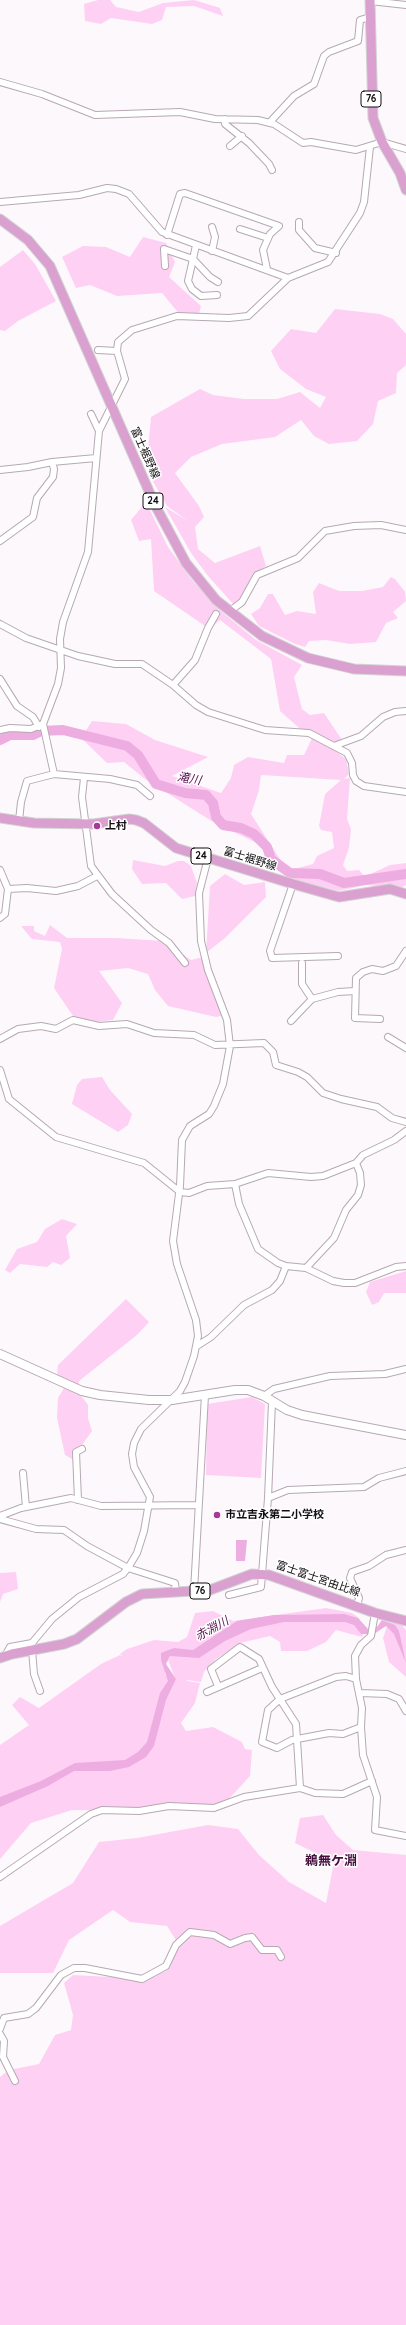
<!DOCTYPE html>
<meta charset="utf-8">
<style>
body{margin:0}
canvas{display:block;background:#fdf8fc}
</style>
<canvas width="406" height="2325"></canvas>
<script>
const ctx = document.querySelector('canvas').getContext('2d');
ctx.lineJoin = 'round';
function fillPath(path, color) {
  ctx.fillStyle = color;
  ctx.fill(path, 'evenodd');
}
function shape(rows) {
  const path = new Path2D();
  for (const r of rows) {
    path.moveTo(r[0], r[1]);
    for (let i = 2; i < r.length; i += 2) path.lineTo(r[i], r[i + 1]);
  }
  return path;
}
function strokePath(path, color, width, dash) {
  ctx.strokeStyle = color;
  ctx.lineWidth = width;
  ctx.lineCap = dash ? 'butt' : 'round';
  ctx.setLineDash(dash || []);
  ctx.stroke(path);
}
function label(font, color, halo, rows, align = 'center') {
  ctx.font = font + ' Quicksand,"Noto Sans JP",sans-serif';
  ctx.lineWidth = 3;
  ctx.setLineDash([]);
  ctx.textBaseline = 'middle';
  ctx.strokeStyle = halo;
  ctx.fillStyle = color;
  for (const [text, x, y, turn = 0] of rows) {
    ctx.save();
    ctx.translate(x, y);
    ctx.rotate((+turn || 0) * Math.PI / 180);
    ctx.textAlign = isNaN(turn) ? turn : align;
    if (halo) ctx.strokeText(text, 0, 0);
    ctx.fillText(text, 0, 0);
    ctx.restore();
  }
}
fillPath(shape([
 [98,0,110,0,116,7,139,12,163,3,194,0,220,8,223,16,194,6,166,7,162,20,152,24,111,18,101,24,85,21,84,4],
 [143,237,166,243,175,262,169,277,201,306,199,314,181,316,162,293,117,296,90,285,76,288,62,257,83,246,106,247,130,257],
 [23,250,35,264,56,301,18,321,5,331,0,330,0,267],
 [335,309,380,314,393,319,406,334,406,365,397,373,396,393,378,401,373,424,357,441,329,444,314,436,301,420,275,437,222,444,191,457,175,473,199,506,204,517,195,527,198,549,215,563,260,546,266,566,253,574,239,601,234,605,208,576,191,553,165,507,188,521,167,506,151,478,147,461,151,417,200,389,213,395,244,399,277,399,300,392,320,408,326,397,306,389,280,369,271,351,291,329,316,333],
 [146,502,168,547,193,581,222,612,256,640,302,665,294,677,302,709,310,715,324,713,342,740,337,743,299,728,280,711,271,659,220,620,213,626,212,621,208,628,154,591,151,539,139,541,131,520],
 [391,577,395,579,405,592,406,601,393,612,398,618,386,623,376,642,350,644,326,640,309,641,305,647,295,644,259,626,251,614,260,608,268,594,273,594,285,615,297,611,316,614,313,592,319,583,339,591,362,591,383,587],
 [92,721,126,724,155,740,208,757,172,776,221,793,231,778,234,765,248,757,284,763,287,755,304,755,312,738,334,750,346,759,349,774,344,779,350,778,347,819,351,829,349,848,343,865,347,871,359,870,366,878,366,876,390,865,406,863,406,885,400,888,366,885,338,891,290,878,278,871,269,841,261,845,213,822,145,779,124,762,107,763,81,738],
 [261,775,341,780,325,794,319,826,321,830,332,832,334,848,317,856,313,864,294,869,285,867,251,814,259,790],
 [133,860,165,866,178,861,184,861,191,866,197,883,195,896,182,899,166,883,142,884,132,869],
 [225,874,244,885,265,882,266,897,225,938,206,953,210,886],
 [50,925,67,938,116,938,163,941,191,960,203,957,225,1015,216,1017,168,1006,155,990,148,974,128,968,99,971,122,1003,113,1020,96,1022,73,1016,54,988,62,949,60,942,32,939,21,926,34,926,34,931,45,936],
 [102,1077,110,1090,132,1114,128,1125,118,1132,72,1104,77,1085,82,1079],
 [62,1219,77,1224,66,1236,70,1258,61,1265,53,1262,47,1267,20,1264,10,1273,5,1270,17,1249,37,1242,45,1229],
 [406,1271,406,1293,384,1293,379,1302,372,1305,366,1292,370,1282],
 [126,1299,149,1322,137,1335,79,1381,79,1393,88,1405,88,1418,92,1431,72,1459,65,1455,57,1418,58,1398,64,1388,57,1376,58,1365],
 [252,1397,265,1404,261,1478,206,1475,207,1404],
 [16,1572,18,1589,3,1594,0,1602,0,1573],
 [326,1608,352,1613,359,1618,364,1633,362,1637,336,1630,326,1642,307,1651,281,1651,280,1642,270,1636,240,1643,216,1659,204,1672,201,1682,187,1680,187,1676,187,1681,200,1683,195,1703,181,1723,186,1731,213,1727,242,1742,245,1749,252,1750,250,1776,227,1801,209,1808,200,1804,139,1811,72,1810,31,1823,0,1859,0,1745,29,1725,12,1705,20,1697,39,1708,101,1664,120,1655,124,1657,120,1654,127,1649,154,1640,178,1642,187,1637,195,1613,213,1611,233,1621],
 [166,1655,170,1657,168,1660,175,1678,181,1680,165,1675],
 [389,1621,401,1624,406,1630,406,1677,389,1662,383,1638],
 [323,1815,336,1835,353,1850,406,1855,406,1852,406,2325,0,2325,0,2077,9,2070,39,2064,55,2035,71,2030,73,2015,64,1983,73,1975,148,1979,166,1971,179,1945,167,1926,130,1922,113,1910,69,1940,53,1973,0,1973,0,1926,73,1883,99,1842,137,1838,208,1825,238,1829,259,1855,289,1882,326,1903,334,1862,295,1843,300,1818]
]), '#fed1f4');
fillPath(shape([
 [236,1540,247,1540,245,1561,236,1561],
 [344,1614,358,1618,368,1629,377,1627,382,1620,395,1625,399,1631,406,1663,394,1634,386,1626,374,1634,361,1634,354,1625,345,1622,284,1622,251,1629,225,1641,199,1658,170,1656,166,1664,176,1679,166,1700,154,1746,146,1757,129,1767,110,1771,74,1771,48,1786,0,1807,0,1797,41,1781,75,1763,125,1760,138,1752,147,1742,160,1693,168,1681,161,1660,161,1653,166,1651,174,1648,193,1650,237,1621,274,1615]
]), '#eeade1');
strokePath(shape([
 [0,740,10,735,33,735,41,731,63,730,127,746,138,755,156,784,185,793,206,795,213,803,216,817,223,825,241,828,254,834,267,847,271,859,290,873,320,874,344,883,406,874]
]), '#eeade1', 10);
const street = shape([
 [370,1,406,5],
 [0,82,42,94,95,115,180,112,215,119,258,120,274,124,303,143,311,142,356,150,382,142,406,149],
 [225,119,225,124,249,143,269,164,272,170],
 [270,122,294,96,314,84,324,56,329,52,358,41,360,20,370,17],
 [230,146,242,136],
 [0,202,79,195,107,188,116,189,129,194,162,232,288,278],
 [299,222,299,230,315,248,336,253],
 [212,227,215,237,212,251],
 [240,229,268,238],
 [167,235,180,194,185,193,279,226,270,234,263,250,267,269],
 [196,245,193,259,210,277,218,282],
 [165,266,164,249,193,259,188,281,192,289,201,296,217,295],
 [98,350,117,351],
 [91,414,99,431],
 [0,470,28,467,52,462,96,458],
 [0,541,33,517,37,498,53,477,54,469,52,462],
 [234,608,242,602,257,575,298,558,325,531,354,526,381,525,406,530],
 [0,624,26,638,78,656,115,664,142,664,173,685,196,705,208,712,265,730,309,733,347,753,352,763,353,775,356,781,364,786,406,792],
 [0,679,17,706,33,717,39,727],
 [173,685,195,660,208,628,216,614],
 [43,724,54,774],
 [0,730,10,728,31,729,43,724,58,684,61,668,60,639,63,622,88,552,99,431,125,379,117,351,118,342,132,330,177,316,229,318,248,316,288,278,328,262,360,213,364,202,370,147],
 [334,746,361,736,383,717,395,712,406,711],
 [84,778,82,797,91,866,112,894,151,930,169,943,185,963],
 [19,821,21,802,27,781,54,774,110,779,137,785,150,796],
 [0,870,8,889,5,914,0,918],
 [293,884,270,951,272,958,338,956],
 [8,889,27,888,56,891,78,886,97,876],
 [302,963,302,984,312,999],
 [380,1019,355,1018,356,978,363,972,372,969,383,971,396,966,406,951],
 [291,1021,312,999,338,992,355,991],
 [388,1037,406,1048],
 [0,1039,18,1029,41,1026,56,1029,73,1020,99,1026,127,1024,154,1033,194,1035,215,1045,264,1043,273,1052,276,1065,298,1072,307,1077,323,1093,341,1099,377,1107,392,1118,406,1122],
 [0,1070,9,1099,56,1137,144,1163,180,1192,189,1193,207,1186,235,1184,268,1173,311,1177,323,1176,356,1163,363,1155,394,1140,406,1131],
 [235,1184,239,1204,258,1249,278,1263,286,1266,306,1268,333,1281,344,1283,355,1283,396,1267,406,1266],
 [306,1268,334,1238,346,1210,358,1195,361,1185,360,1173,356,1163],
 [197,1346,211,1337,244,1305,272,1290,280,1281,286,1266],
 [264,1396,274,1389,330,1376,385,1374,406,1369],
 [23,1473,26,1507],
 [268,1498,288,1490,364,1487,379,1478,406,1471],
 [78,1500,76,1452,82,1449],
 [0,1516,21,1508,71,1498,101,1506,198,1505],
 [0,1519,36,1529,64,1530,87,1546,128,1568,175,1583,176,1592],
 [194,1591,205,1395],
 [229,1595,261,1587,268,1498,272,1402],
 [357,1606,359,1598,350,1578,352,1572,369,1566,386,1555,406,1550],
 [375,1613,371,1636,361,1645,355,1656,356,1679,362,1708,361,1727,363,1755,377,1797,375,1830,406,1836],
 [32,1650,34,1674,40,1691],
 [5,1656,10,1647,32,1643,52,1619,79,1597,123,1574,128,1568,137,1553,144,1531,150,1497,134,1467,132,1454,134,1443,141,1429,180,1391,185,1382,194,1356,198,1336,196,1320,177,1264,173,1241,180,1186,182,1140,190,1126,209,1114,214,1106,223,1084,230,1046,227,1020,208,970,201,941,199,893,208,858],
 [356,1679,346,1676,336,1677,280,1699,268,1710,262,1742,277,1748,292,1740,329,1733,343,1734,361,1727],
 [218,1686,211,1669,240,1647,259,1659,272,1687,296,1724,300,1788],
 [207,1692,262,1668],
 [360,1693,387,1694,399,1699,406,1711],
 [0,1877,91,1814,102,1810,139,1811,169,1806,214,1808,244,1797,300,1788,315,1793,343,1794,372,1781],
 [0,2029,4,2018,28,2014,36,2008,61,1975,74,1968,85,1968,142,1979,166,1966,176,1945,190,1932,214,1935,230,1944,245,1938,252,1937,262,1950,277,1950,281,1957],
 [0,2034,4,2041,3,2057,15,2081]
]);
const secondary = shape([
 [0,1354,82,1391,100,1395,149,1400,172,1400,235,1390,248,1390,264,1396,287,1410,302,1415,406,1435]
]);
const primary = shape([
 [370,0,373,118,382,142,400,173,406,190],
 [0,219,28,240,50,266,155,505,186,563,216,600,262,636,308,658,354,669,406,671],
 [0,818,34,823,93,824,129,819,136,820,144,823,176,848,293,884,339,897,390,889,406,894],
 [0,1658,12,1654,64,1644,77,1639,126,1602,142,1594,210,1590,252,1574,269,1575,375,1613,406,1621]
]);
strokePath(street, '#b6a9b3', 8);
strokePath(secondary, '#b6a9b3', 10);
strokePath(primary, '#d4d4d4', 11);
strokePath(street, '#fff', 6);
strokePath(secondary, '#fff', 8);
strokePath(primary, '#d9a0d0', 9);
for (const [x, y, r, color] of [
 [97,826,4,"#a73998"],
 [217,1515,4,"#a73998"]
]) {
  const dot = new Path2D();
  dot.arc(x, y, r, 0, 2 * Math.PI);
  ctx.fillStyle = color;
  ctx.fill(dot);
  strokePath(dot, '#fff', 1.5);
}
for (const [x, y, w] of [
 [371,99,20],
 [153,501,20],
 [201,856,20],
 [200,1591,20]
]) {
  const box = new Path2D();
  box.roundRect(x - w / 2, y - 8, w, 16, 3);
  ctx.fillStyle = '#fff';
  ctx.fill(box);
  strokePath(box, '#120e11', 1);
}
label('bold 10px', '#120e11', null, [
 ["76",371,99],
 ["24",153,501],
 ["24",201,856],
 ["76",200,1591]
]);
label('11px', '#120e11', '#fff', [
 ["富士裾野線",145,453,66],
 ["富士裾野線",250,859,17],
 ["富士富士宮由比線",318,1579,19]
]);
label('bold 11px', '#120e11', '#fff', [
 ["上村",105,826],
 ["市立吉永第二小学校",225,1515]
], 'left');
label('italic 12px', '#590d50', '#fff', [
 ["滝川",189,779,10],
 ["赤淵川",212,1629,-29]
]);
label('bold 13px', '#440f3d', '#fff', [
 ["鵜無ケ淵",331,1861]
]);
</script>
